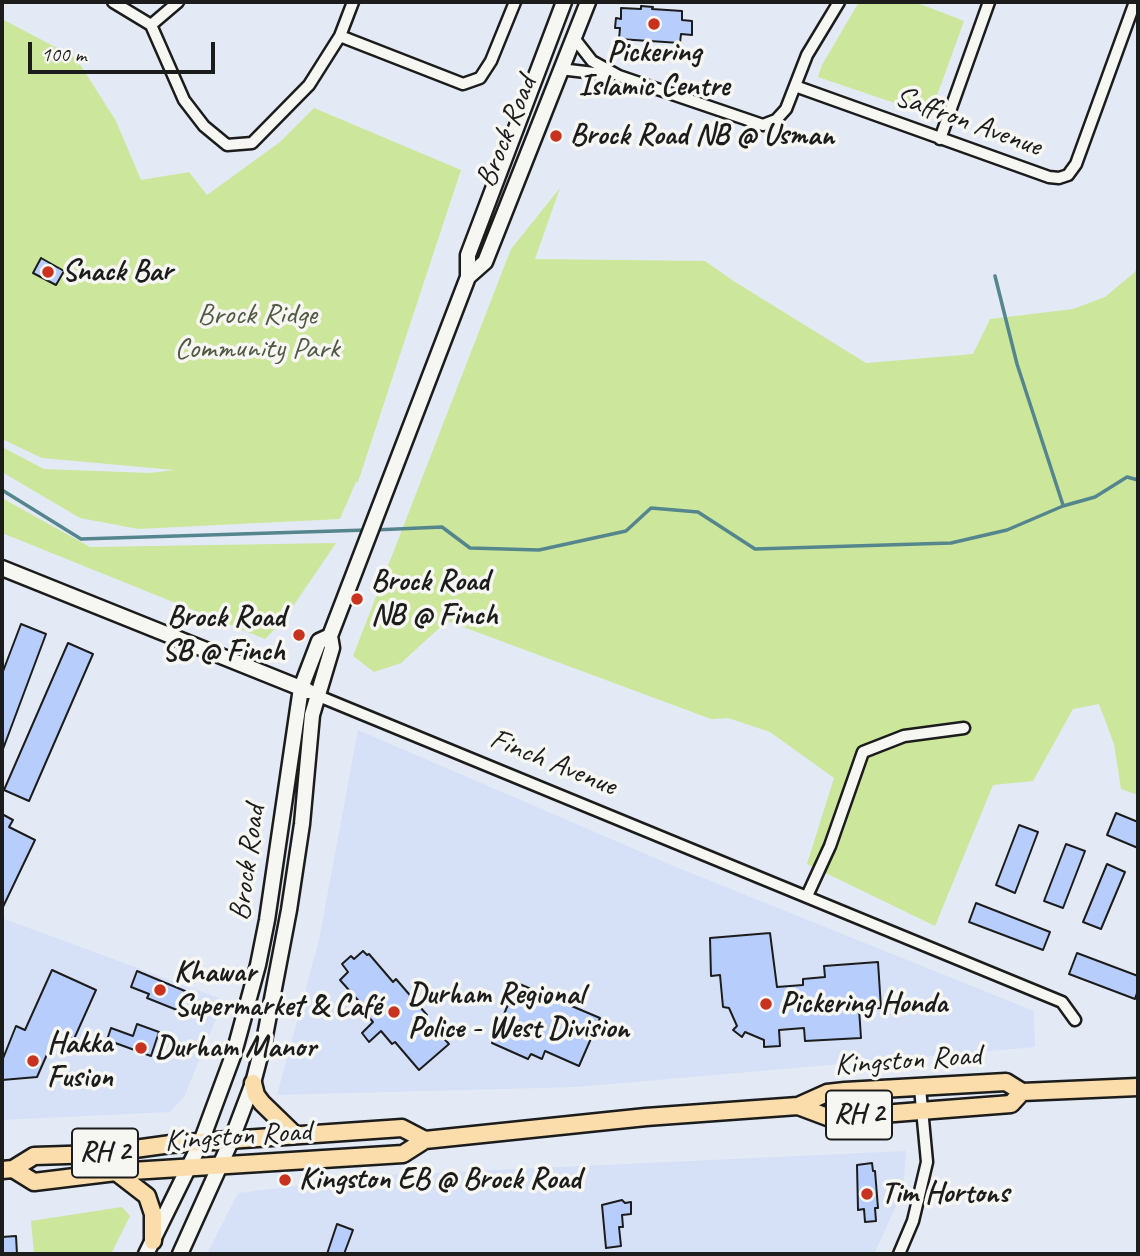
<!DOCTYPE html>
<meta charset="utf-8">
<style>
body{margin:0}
#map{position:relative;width:1140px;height:1256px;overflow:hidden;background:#e3eaf5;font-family:Caveat,sans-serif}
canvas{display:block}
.frame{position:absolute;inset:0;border:4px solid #1c1c1c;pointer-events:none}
.scale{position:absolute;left:28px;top:42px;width:187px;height:32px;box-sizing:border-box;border:4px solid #1c1c1c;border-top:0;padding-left:9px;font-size:21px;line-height:24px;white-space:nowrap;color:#1c1c1c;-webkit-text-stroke:5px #f6f6f2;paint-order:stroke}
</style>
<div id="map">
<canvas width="1140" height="1256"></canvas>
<div class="frame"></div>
<div class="scale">100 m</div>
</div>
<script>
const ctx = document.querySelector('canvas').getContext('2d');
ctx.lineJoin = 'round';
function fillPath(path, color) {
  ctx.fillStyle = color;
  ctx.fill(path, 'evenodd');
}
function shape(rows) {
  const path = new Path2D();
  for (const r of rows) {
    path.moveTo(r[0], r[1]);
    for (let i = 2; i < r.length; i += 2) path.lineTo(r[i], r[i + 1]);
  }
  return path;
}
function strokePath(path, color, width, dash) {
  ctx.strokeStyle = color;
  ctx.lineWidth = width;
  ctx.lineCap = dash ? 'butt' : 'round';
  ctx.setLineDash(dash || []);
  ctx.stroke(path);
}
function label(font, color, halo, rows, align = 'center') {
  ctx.font = font + ' Caveat,sans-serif';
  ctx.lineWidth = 7;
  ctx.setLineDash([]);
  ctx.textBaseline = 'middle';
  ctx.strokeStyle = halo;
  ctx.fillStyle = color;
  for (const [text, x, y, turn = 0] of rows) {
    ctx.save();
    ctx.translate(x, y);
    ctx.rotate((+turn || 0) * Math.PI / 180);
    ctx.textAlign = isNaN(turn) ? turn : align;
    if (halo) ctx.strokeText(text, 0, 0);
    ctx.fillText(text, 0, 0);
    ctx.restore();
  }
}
fillPath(shape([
 [358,730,676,867,1034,1011,1035,1047,577,1087,277,1095,319,940],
 [2,918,224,1000,184,1097,170,1112,2,1120],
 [906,1151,903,1191,874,1254,207,1254,238,1193,386,1175]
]), '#d6e1f7');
fillPath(shape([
 [859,2,915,2,964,21,930,115,818,77,822,65],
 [2,19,76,58,116,121,141,180,189,172,207,195,280,142,314,108,461,170,358,482,356,482,340,519,138,529,80,518,2,472,2,447,44,469,150,473,174,470,42,458,2,439,2,149,4,149,2,147],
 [560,188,535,259,705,261,732,280,866,363,973,354,990,319,1073,309,1105,297,1135,272,1138,264,1138,795,1121,789,1114,744,1099,704,1073,709,1033,781,993,785,935,926,807,864,834,778,770,732,728,718,711,719,447,621,401,663,374,672,353,656,511,249],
 [2,498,90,547,336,543,283,621,265,639,2,533],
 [122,1207,130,1216,111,1254,34,1254,31,1221]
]), '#cce69c');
strokePath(shape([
 [995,276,1017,364,1063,505],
 [2,490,81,539,367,530],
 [374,530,442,527,470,548,539,550,626,531,651,508,698,512,755,549,951,543,1007,530,1063,506,1095,497,1127,477,1138,480]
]), '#56868d', 3.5);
const building = shape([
 [641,6,653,7,652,9,682,11,682,20,692,21,692,35,681,34,680,43,619,39,620,28,615,28,616,18,621,19,621,8,641,9,641,6],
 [41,258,64,271,56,285,33,273,41,258],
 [21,624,46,634,3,749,2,674,21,624],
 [68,643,93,654,29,801,4,790,68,643],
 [1116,813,1138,822,1138,848,1107,835,1116,813],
 [2,814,13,820,9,827,35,840,2,909,2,814],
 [1019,825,1038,832,1015,893,996,885,1019,825],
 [1066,844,1085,851,1063,908,1044,901,1066,844],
 [1107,864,1125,872,1101,929,1083,922,1107,864],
 [976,903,1050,932,1043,950,969,922,976,903],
 [770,933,777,987,803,985,803,979,825,977,824,966,878,962,881,1008,859,1009,861,1038,805,1041,804,1028,779,1030,780,1046,764,1047,764,1040,745,1032,742,1037,733,1030,737,1026,729,1008,723,1007,720,975,711,976,710,938,770,933],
 [363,951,367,955,369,954,393,982,396,979,427,1015,424,1017,449,1044,419,1070,395,1042,392,1044,381,1031,369,1042,362,1033,373,1022,362,1009,364,1007,340,980,348,972,342,964,351,956,354,959,363,951],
 [1077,953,1138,976,1138,990,1135,999,1069,974,1077,953],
 [52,970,96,990,74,1039,57,1032,37,1077,2,1080,2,1061,16,1026,25,1030,52,970],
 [137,971,185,991,177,1010,147,998,149,994,131,987,137,971],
 [517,983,600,1018,579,1066,545,1051,542,1059,531,1054,528,1059,492,1043,517,983],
 [137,1024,159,1032,151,1056,107,1040,111,1028,133,1036,137,1024],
 [872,1163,873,1171,875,1171,878,1208,875,1208,876,1221,865,1222,864,1209,858,1210,857,1165,872,1163],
 [622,1200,625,1203,631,1202,631,1214,622,1215,623,1227,619,1227,621,1246,606,1248,602,1205,622,1200],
 [337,1224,353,1230,344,1254,327,1254,337,1224],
 [16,1236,17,1254,2,1254,2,1237,16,1236]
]);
fillPath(building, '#b7cdfc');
strokePath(building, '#1c1c1c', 2);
const minor = shape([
 [113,2,151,25,184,100,204,126,227,145,252,143,309,85,340,36,353,2],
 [151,25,178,2],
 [340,36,463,84,480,78,491,61,515,2],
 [574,38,592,61,619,76,763,125,776,120,786,109,807,55,839,2],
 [560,69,611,75],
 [795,86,1049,177,1059,178,1068,175,1076,164,1135,2],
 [940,139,989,2],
 [316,695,1062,1002,1075,1020],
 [807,896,830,846,863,752,904,736,964,728],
 [899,1254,913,1221,927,1162,920,1088]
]);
const secondary = shape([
 [468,277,485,262,588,2],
 [2,568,308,691],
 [146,1254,201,1142,234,1053,258,965,267,920,301,688,319,641,330,636],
 [180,1254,231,1141,253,1083,264,1041,289,910,302,824,312,715,332,648,330,636,468,277,468,255,564,2]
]);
const primary = shape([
 [253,1083,256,1095,262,1103,295,1135],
 [798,1106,830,1118,1011,1104,1022,1092],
 [13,1169,34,1182,116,1172,403,1154,425,1140,646,1117,798,1106,827,1093,845,1091,1006,1082,1022,1092,1138,1087],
 [2,1170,13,1169,34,1156,98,1154,171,1144,402,1128,425,1140],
 [116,1172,147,1196,153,1214,153,1241]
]);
strokePath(minor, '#1c1c1c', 15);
strokePath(secondary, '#1c1c1c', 19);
strokePath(primary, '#1c1c1c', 21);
strokePath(minor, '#f6f6f2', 10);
strokePath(secondary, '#f6f6f2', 14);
strokePath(primary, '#faddab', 16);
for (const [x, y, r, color] of [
 [654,24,7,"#c8321e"],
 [556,136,7,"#c8321e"],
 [48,272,7,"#c8321e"],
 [357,599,7,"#c8321e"],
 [299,635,7,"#c8321e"],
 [160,990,7,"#c8321e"],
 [766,1004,7,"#c8321e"],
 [394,1012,7,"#c8321e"],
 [141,1048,7,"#c8321e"],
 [33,1061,7,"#c8321e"],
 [285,1180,7,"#c8321e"],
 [867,1194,7,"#c8321e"]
]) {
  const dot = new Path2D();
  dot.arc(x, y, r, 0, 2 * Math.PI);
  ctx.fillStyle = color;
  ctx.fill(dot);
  strokePath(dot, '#f6f6f2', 2.5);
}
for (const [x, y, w] of [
 [859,1115,66],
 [105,1153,66]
]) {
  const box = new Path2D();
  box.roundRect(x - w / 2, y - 24.5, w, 49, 5);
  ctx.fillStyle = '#f6f6f2';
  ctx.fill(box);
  strokePath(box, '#1c1c1c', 2);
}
label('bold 28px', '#1c1c1c', null, [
 ["RH 2",859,1115],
 ["RH 2",105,1153]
]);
label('bold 30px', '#1c1c1c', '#f6f6f2', [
 ["Pickering",654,53,"center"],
 ["Islamic Centre",654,87,"center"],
 ["Brock Road NB @ Usman",570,136],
 ["Snack Bar",62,272],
 ["Brock Road",371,582],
 ["NB @ Finch",371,616],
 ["Brock Road",285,618,"right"],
 ["SB @ Finch",285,652,"right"],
 ["Khawar",174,973],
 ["Supermarket & Café",174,1007],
 ["Durham Regional",408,995],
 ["Police - West Division",408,1029],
 ["Pickering Honda",780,1004],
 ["Hakka",47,1044],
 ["Fusion",47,1078],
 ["Durham Manor",155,1048],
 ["Kingston EB @ Brock Road",299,1180],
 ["Tim Hortons",881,1194]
], 'left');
label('30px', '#1c1c1c', '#f6f6f2', [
 ["Saffron Avenue",968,122,20],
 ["Brock Road",507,132,-68],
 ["Finch Avenue",553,763,22],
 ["Brock Road",248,863,-82],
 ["Kingston Road",908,1061,-4],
 ["Kingston Road",238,1137,-4]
]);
label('30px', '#515942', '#f6f6f2', [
 ["Brock Ridge",257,315],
 ["Community Park",257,349]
]);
</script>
